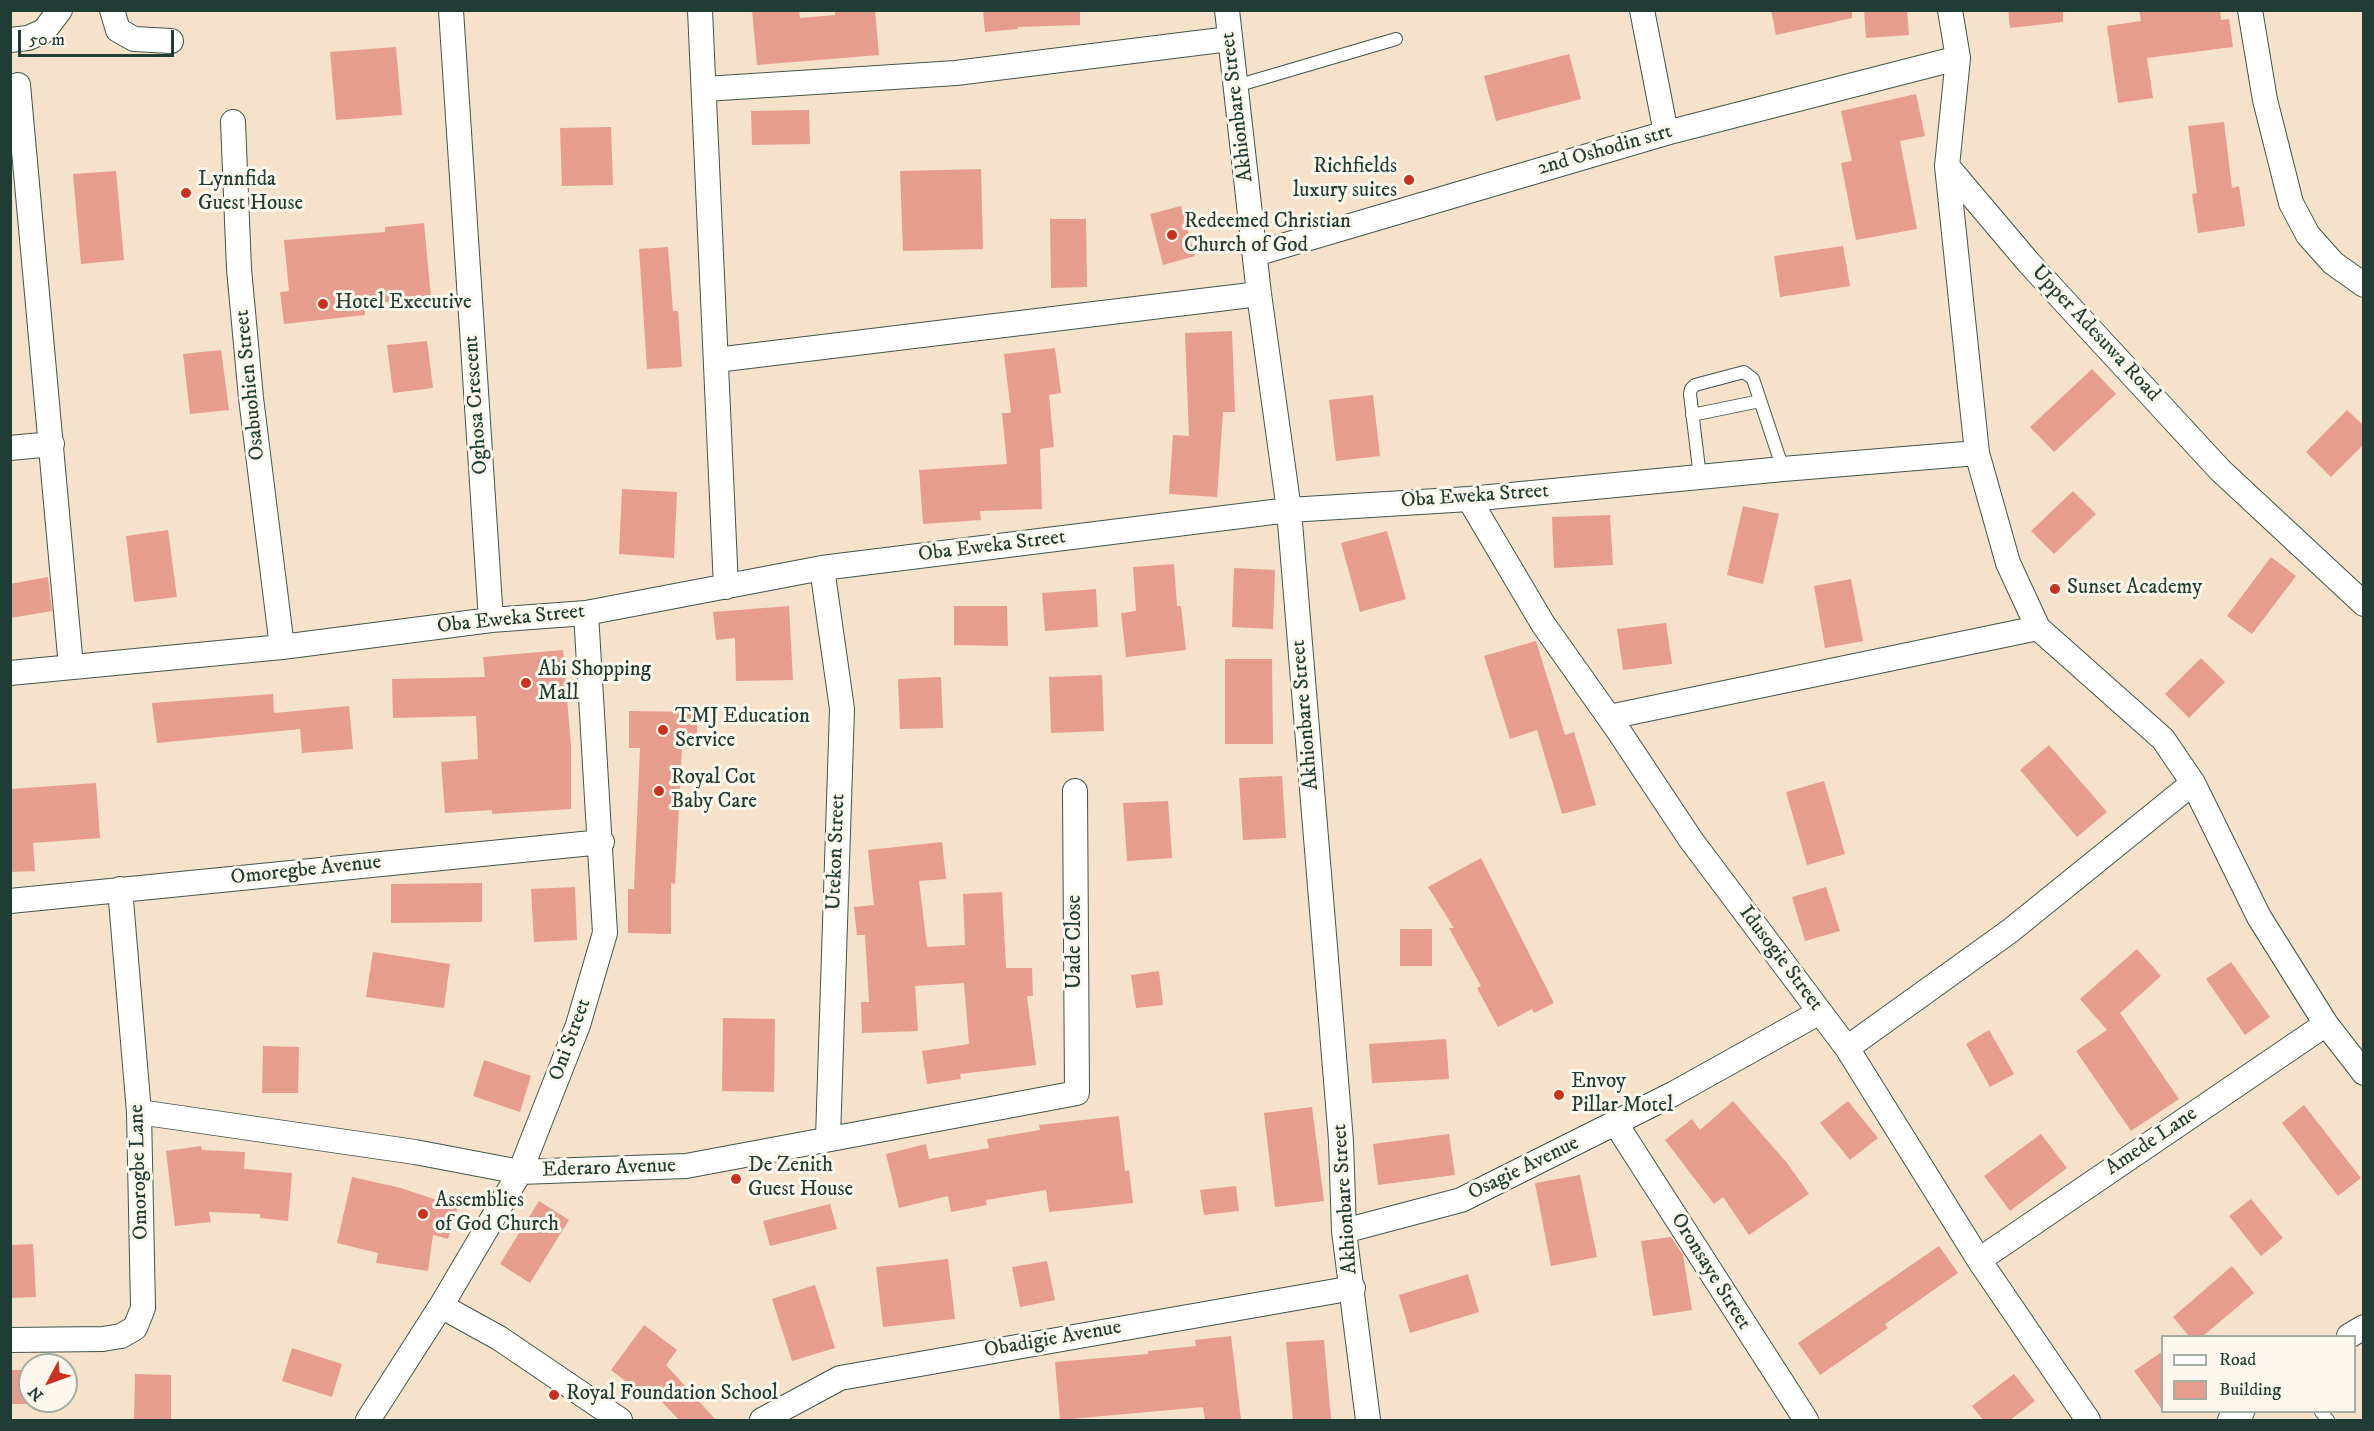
<!DOCTYPE html>
<style>
body{margin:0}
#map{position:relative;width:2374px;height:1431px;overflow:hidden;background:#f6e2ca;font-family:"IM FELL DW Pica",serif}
canvas{display:block}
.frame{position:absolute;inset:0;border:12px solid #1f3d34;pointer-events:none}
.legend{position:absolute;left:2161px;top:1335px;width:195px;height:78px;box-sizing:border-box;background:#fbf7ec;border:2px solid #a3ada2;margin:0;padding:8px 10px;list-style:none;font-size:18px;color:#1f3d34}
.legend li{display:flex;align-items:center;gap:12px;height:30px}
.legend b{width:30px;border:2px solid #a3ada2}
.north{position:absolute;left:18px;top:1353px;width:60px;height:60px;box-sizing:border-box;background:#fbf7ec;border:2px solid #a3ada2;border-radius:50%;rotate:229deg;font-size:16px;font-weight:700;line-height:24px;text-align:center;color:#1f3d34}
.north::after{content:'';display:block;margin:auto;width:21px;height:27px;background:#c8321e;clip-path:polygon(50% 0,100% 100%,50% 72%,0 100%)}
.scale{position:absolute;left:18px;top:30px;width:156px;height:27px;box-sizing:border-box;border:3px solid #1f3d34;border-top:0;padding-left:8px;font-size:18px;line-height:21px;white-space:nowrap;color:#1f3d34;-webkit-text-stroke:4px #fbf7ec;paint-order:stroke}
</style>
<div id="map">
<canvas width="2374" height="1431"></canvas>
<div class="frame"></div>
<ul class="legend">
<li><b style="height:8px;background:#fff"></b>Road</li>
<li><b style="height:16px;background:#e69d8e"></b>Building</li>
</ul>
<div class="north">N</div>
<div class="scale">50 m</div>
</div>
<script>
const ctx = document.querySelector('canvas').getContext('2d');
ctx.lineJoin = 'round';
function fillPath(path, color) {
  ctx.fillStyle = color;
  ctx.fill(path, 'evenodd');
}
function shape(rows) {
  const path = new Path2D();
  for (const r of rows) {
    path.moveTo(r[0], r[1]);
    for (let i = 2; i < r.length; i += 2) path.lineTo(r[i], r[i + 1]);
  }
  return path;
}
function strokePath(path, color, width, dash) {
  ctx.strokeStyle = color;
  ctx.lineWidth = width;
  ctx.lineCap = dash ? 'butt' : 'round';
  ctx.setLineDash(dash || []);
  ctx.stroke(path);
}
function label(font, color, halo, rows, align = 'center') {
  ctx.font = font + ' "IM FELL DW Pica",serif';
  ctx.lineWidth = 6;
  ctx.setLineDash([]);
  ctx.textBaseline = 'middle';
  ctx.strokeStyle = halo;
  ctx.fillStyle = color;
  for (const [text, x, y, turn = 0] of rows) {
    ctx.save();
    ctx.translate(x, y);
    ctx.rotate((+turn || 0) * Math.PI / 180);
    ctx.textAlign = isNaN(turn) ? turn : align;
    if (halo) ctx.strokeText(text, 0, 0);
    ctx.fillText(text, 0, 0);
    ctx.restore();
  }
}
fillPath(shape([
 [752,10,799,10,800,18,835,15,835,10,875,10,879,55,757,65],
 [983,10,1080,10,1080,25,1018,27,1018,29,985,32],
 [1771,10,1852,10,1852,18,1776,35],
 [1864,10,1907,10,1909,35,1866,38],
 [2008,10,2063,10,2063,22,2010,28],
 [2139,10,2220,10,2221,20,2229,19,2233,47,2147,58,2153,98,2118,103,2107,26,2141,21],
 [396,47,402,115,336,120,330,52],
 [1569,54,1581,99,1496,121,1484,76],
 [1916,94,1925,136,1900,141,1917,229,1856,240,1841,163,1852,161,1841,111],
 [809,110,810,144,752,145,751,111],
 [2224,122,2232,188,2239,186,2245,226,2198,233,2192,194,2197,193,2188,126],
 [611,127,613,185,562,186,560,128],
 [981,169,983,249,903,251,900,171],
 [116,171,124,260,81,264,73,174],
 [1181,206,1195,256,1163,265,1150,214],
 [1050,219,1086,219,1087,287,1051,288],
 [424,223,431,298,364,304,365,315,284,324,280,292,289,291,284,240,385,232,385,227],
 [1843,246,1850,286,1780,297,1774,256],
 [668,247,673,311,678,311,682,367,647,369,639,249],
 [1232,331,1235,412,1223,412,1217,497,1169,494,1173,435,1189,436,1185,333],
 [427,341,433,388,393,393,387,345],
 [1055,348,1061,393,1049,395,1054,447,1040,449,1042,509,980,511,981,520,923,524,919,470,1007,464,1002,413,1011,413,1004,354],
 [221,350,229,410,190,414,183,354],
 [2092,369,2116,394,2054,452,2030,427],
 [1373,395,1380,456,1336,461,1329,400],
 [2347,410,2364,426,2364,444,2331,477,2306,452],
 [622,489,677,492,674,558,619,554],
 [2073,491,2096,514,2054,554,2031,531],
 [1743,506,1779,514,1763,584,1727,575],
 [1610,515,1613,565,1554,568,1552,517],
 [168,530,177,597,134,602,126,536],
 [1387,531,1406,599,1360,612,1341,543],
 [2271,557,2296,576,2252,634,2227,616],
 [1174,564,1177,606,1181,606,1186,650,1126,657,1121,613,1136,611,1133,567],
 [1234,568,1275,570,1273,629,1232,627],
 [48,577,52,611,10,618,10,584],
 [1851,579,1863,641,1825,648,1814,586],
 [1096,589,1098,627,1045,631,1042,593],
 [789,606,793,680,736,681,735,638,716,640,713,612],
 [954,606,1007,606,1008,646,954,645],
 [1666,623,1672,664,1623,670,1617,629],
 [1536,641,1565,735,1574,732,1596,805,1562,814,1537,730,1510,739,1484,656],
 [563,650,571,746,571,809,492,814,492,810,445,813,441,762,478,759,476,716,393,718,392,679,485,677,483,657],
 [2201,658,2225,682,2189,718,2165,694],
 [1225,659,1272,659,1273,744,1225,744],
 [1102,675,1104,731,1051,733,1049,677],
 [941,677,943,728,900,729,898,679],
 [273,694,274,713,349,706,353,749,302,753,300,729,157,743,152,703],
 [629,711,697,712,697,749,682,748,675,884,671,883,671,934,628,933,628,889,634,889,640,748,629,748],
 [2049,745,2107,812,2077,837,2020,770],
 [1282,776,1286,838,1243,840,1239,778],
 [1824,781,1845,854,1807,865,1786,792],
 [96,783,100,838,33,843,35,871,10,872,10,789],
 [1168,801,1172,858,1127,861,1123,803],
 [942,842,946,879,919,881,927,947,965,945,963,894,1002,892,1006,968,1032,968,1033,996,1027,996,1036,1065,960,1074,961,1079,927,1084,922,1051,969,1044,964,983,915,986,918,1031,862,1033,861,1002,869,1002,865,935,857,935,854,907,874,905,868,850],
 [1481,858,1554,1003,1534,1013,1532,1009,1498,1027,1477,988,1481,986,1449,928,1454,928,1428,887],
 [482,883,482,922,391,923,391,884],
 [575,887,577,940,534,942,531,889],
 [1826,887,1840,931,1805,941,1792,897],
 [1400,929,1432,929,1432,966,1400,966],
 [2137,949,2161,976,2120,1013,2179,1099,2131,1131,2076,1051,2107,1030,2080,999],
 [373,952,450,964,444,1008,366,997],
 [2231,962,2270,1017,2245,1035,2206,979],
 [1159,971,1163,1005,1136,1008,1131,975],
 [723,1018,775,1019,774,1092,722,1091],
 [1989,1030,2014,1074,1990,1087,1966,1044],
 [1446,1039,1449,1079,1372,1083,1369,1044],
 [263,1046,299,1047,298,1093,262,1093],
 [484,1060,531,1076,520,1112,473,1096],
 [1733,1101,1787,1163,1809,1194,1749,1235,1723,1197,1714,1204,1665,1140,1692,1119,1700,1130],
 [1848,1101,1878,1138,1850,1160,1820,1123],
 [2304,1105,2361,1178,2338,1196,2282,1123],
 [1312,1107,1324,1201,1275,1207,1264,1113],
 [1119,1116,1125,1171,1129,1170,1133,1203,1049,1212,1046,1190,986,1200,987,1205,951,1212,948,1196,899,1208,886,1154,926,1144,929,1159,989,1148,987,1139,1040,1130,1039,1125],
 [1449,1134,1455,1175,1378,1185,1373,1144],
 [2041,1134,2067,1168,2010,1211,1984,1176],
 [201,1146,202,1150,245,1152,244,1169,292,1173,288,1221,260,1218,260,1214,209,1212,211,1222,175,1226,166,1151],
 [1580,1175,1597,1257,1551,1266,1535,1183],
 [352,1177,401,1188,458,1207,448,1239,433,1235,428,1271,376,1263,378,1253,337,1243],
 [1236,1186,1239,1211,1204,1215,1200,1190],
 [2251,1199,2283,1238,2261,1256,2229,1216],
 [539,1201,569,1220,530,1283,500,1264],
 [830,1204,837,1229,770,1246,763,1221],
 [1671,1237,1683,1255,1692,1310,1653,1316,1641,1241],
 [33,1244,36,1297,10,1298,10,1245],
 [1939,1246,1958,1273,1885,1324,1888,1328,1820,1375,1798,1343],
 [948,1259,955,1319,883,1327,876,1267],
 [1047,1261,1055,1300,1020,1307,1012,1267],
 [2232,1266,2254,1293,2203,1336,2189,1336,2173,1317],
 [1468,1274,1479,1312,1410,1333,1399,1295],
 [815,1285,835,1348,792,1361,772,1299],
 [644,1325,677,1350,666,1365,716,1420,679,1420,649,1388,644,1395,611,1370],
 [1231,1336,1241,1420,1205,1420,1203,1407,1060,1420,1055,1362,1148,1354,1148,1351,1196,1346,1195,1340],
 [1324,1340,1331,1420,1293,1420,1286,1342],
 [292,1348,342,1364,332,1397,282,1381],
 [2163,1351,2163,1411,2134,1371],
 [11,1370,30,1370,30,1404,11,1404],
 [135,1374,171,1375,171,1420,134,1420],
 [2014,1374,2035,1401,2010,1420,1983,1420,1972,1406]
]), '#e69d8e');
const lane = shape([
 [1236,86,1396,39],
 [1692,415,1760,401],
 [1700,477,1690,394,1691,389,1695,385,1744,372,1753,379,1783,469],
 [2321,1412,2328,1420]
]);
const street = shape([
 [112,10,118,30,134,39,171,41],
 [451,10,491,620],
 [700,10,726,587],
 [1227,10,1259,294,1289,510,1341,1141,1344,1231,1368,1420],
 [1642,10,1666,133],
 [1950,10,1958,58,1947,166,2029,263,2220,470,2364,604],
 [2250,10,2265,100,2291,203,2308,235,2333,263,2364,285],
 [10,40,28,38,44,31,60,10],
 [18,85,71,667],
 [705,89,956,73,1229,39],
 [233,122,239,269,251,398,282,647],
 [1947,166,1977,453,2008,563,2038,628,2163,739,2193,783,2259,917,2326,1024,2364,1073],
 [1255,254,1666,133,1958,58],
 [716,360,1259,294],
 [10,448,52,444],
 [1469,499,1543,624,1618,730,1691,840,1847,1048,1979,1260,2088,1420],
 [822,568,842,709,828,1138],
 [10,673,282,647,491,620,586,613,822,568,1289,510,1469,499,1783,469,1977,453],
 [1618,729,1609,717,2038,628],
 [10,901,602,842],
 [1847,1048,2010,931,2193,783],
 [139,1112,415,1152,520,1172,686,1166,1077,1093,1075,791],
 [1616,1124,1806,1420],
 [1344,1231,1461,1200,1673,1094,1820,1012],
 [1979,1260,2326,1024],
 [441,1306,499,1338,620,1420],
 [2349,1336,2364,1327],
 [10,1340,103,1339,121,1336,135,1328,143,1308,139,1112,120,889],
 [368,1420,441,1306,520,1172,578,1025,605,933,586,613],
 [762,1420,840,1378,1353,1288],
 [2230,1420,2242,1412]
]);
strokePath(lane, '#3f564a', 14);
strokePath(street, '#3f564a', 26);
strokePath(lane, '#fff', 12);
strokePath(street, '#fff', 24);
for (const [x, y, r, color] of [
 [1409,180,6,"#c8321e"],
 [186,193,6,"#c8321e"],
 [1172,235,6,"#c8321e"],
 [323,304,6,"#c8321e"],
 [2055,589,6,"#c8321e"],
 [526,683,6,"#c8321e"],
 [663,730,6,"#c8321e"],
 [659,791,6,"#c8321e"],
 [1559,1095,6,"#c8321e"],
 [736,1179,6,"#c8321e"],
 [423,1214,6,"#c8321e"],
 [554,1395,6,"#c8321e"]
]) {
  const dot = new Path2D();
  dot.arc(x, y, r, 0, 2 * Math.PI);
  ctx.fillStyle = color;
  ctx.fill(dot);
  strokePath(dot, '#fbf7ec', 2);
}
label('21px', '#1f3d34', '#fbf7ec', [
 ["Akhionbare Street",1238,107,-97],
 ["2nd Oshodin strt",1605,151,-16],
 ["Upper Adesuwa Road",2095,334,47],
 ["Osabuohien Street",251,385,-96],
 ["Oghosa Crescent",477,405,-94],
 ["Oba Eweka Street",1475,497,-4],
 ["Oba Eweka Street",992,547,-7],
 ["Oba Eweka Street",511,620,-6],
 ["Akhionbare Street",1306,715,-95],
 ["Utekon Street",837,852,-88],
 ["Omoregbe Avenue",306,871,-6],
 ["Uade Close",1076,942,-90],
 ["Idusogie Street",1780,959,53],
 ["Oni Street",571,1040,-70],
 ["Amede Lane",2152,1142,-34],
 ["Ederaro Avenue",609,1169,-2],
 ["Osagie Avenue",1524,1169,-26],
 ["Omorogbe Lane",140,1172,-92],
 ["Akhionbare Street",1346,1199,-94],
 ["Oronsaye Street",1710,1272,58],
 ["Obadigie Avenue",1053,1340,-10]
]);
label('21px', '#1f3d34', '#fbf7ec', [
 ["Richfields",1397,168,"right"],
 ["luxury suites",1397,192,"right"],
 ["Lynnfida",198,181],
 ["Guest House",198,205],
 ["Redeemed Christian",1184,223],
 ["Church of God",1184,247],
 ["Hotel Executive",335,304],
 ["Sunset Academy",2067,589],
 ["Abi Shopping",538,671],
 ["Mall",538,695],
 ["TMJ Education",675,718],
 ["Service",675,742],
 ["Royal Cot",671,779],
 ["Baby Care",671,803],
 ["Envoy",1571,1083],
 ["Pillar Motel",1571,1107],
 ["De Zenith",748,1167],
 ["Guest House",748,1191],
 ["Assemblies",435,1202],
 ["of God Church",435,1226],
 ["Royal Foundation School",566,1395]
], 'left');
</script>
